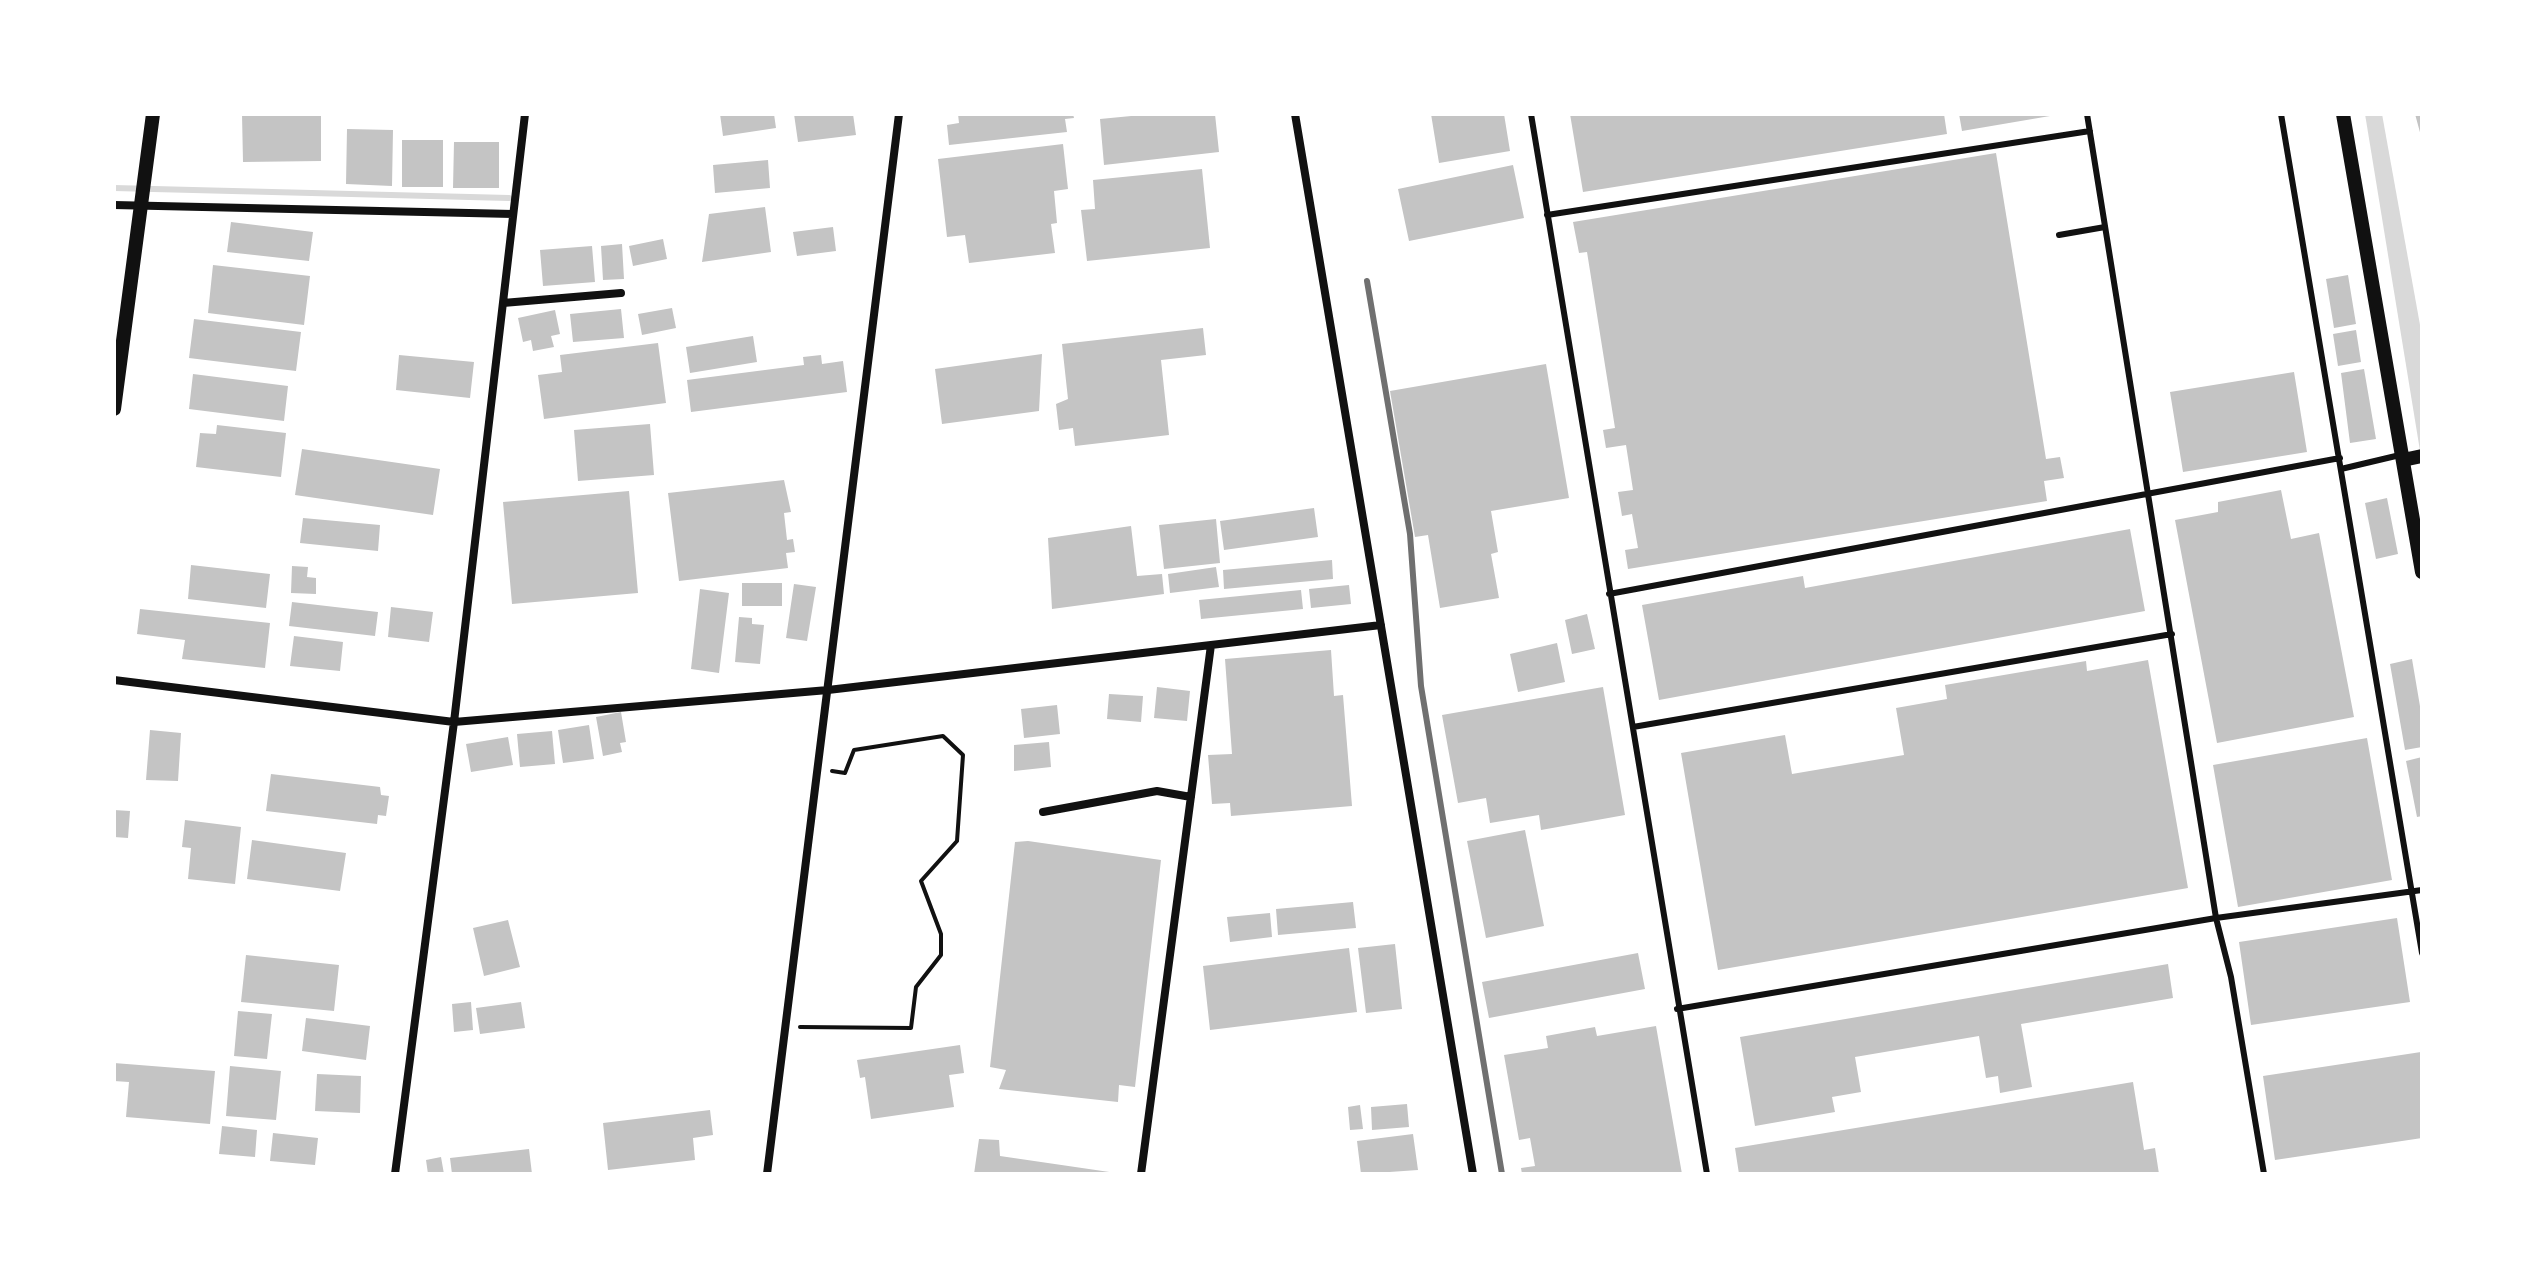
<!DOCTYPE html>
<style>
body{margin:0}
#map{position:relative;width:2536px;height:1288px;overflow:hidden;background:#fff;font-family:"Nunito Sans",sans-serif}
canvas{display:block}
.frame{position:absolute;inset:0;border:116px solid #fff;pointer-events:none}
</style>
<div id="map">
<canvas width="2536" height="1288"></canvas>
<div class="frame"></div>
</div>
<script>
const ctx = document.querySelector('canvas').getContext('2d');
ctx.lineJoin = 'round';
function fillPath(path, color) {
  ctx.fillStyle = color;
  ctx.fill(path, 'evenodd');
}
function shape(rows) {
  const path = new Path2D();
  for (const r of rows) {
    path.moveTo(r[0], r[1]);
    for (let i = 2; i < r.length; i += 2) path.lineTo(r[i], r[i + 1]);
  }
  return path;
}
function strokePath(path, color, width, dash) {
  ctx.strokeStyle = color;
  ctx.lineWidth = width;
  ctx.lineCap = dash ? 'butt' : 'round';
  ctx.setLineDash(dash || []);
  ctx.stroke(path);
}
fillPath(shape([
 [2365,114,2382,114,2422,336,2422,463]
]), '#d9d9d9');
strokePath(shape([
 [114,188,509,198]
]), '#d9d9d9', 6);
fillPath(shape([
 [242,114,321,114,321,161,243,162],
 [720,114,774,114,776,128,723,136],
 [794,114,853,114,856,135,798,142],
 [958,114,1073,114,1074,118,1065,119,1067,132,949,145,947,125,959,123],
 [1152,114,1215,114,1219,152,1104,165,1100,119],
 [1431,114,1504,114,1510,151,1439,163],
 [1570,114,1944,114,1947,134,1583,192],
 [1959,114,2050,114,2050,116,1962,131],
 [2415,114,2422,114,2422,136,2421,136],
 [347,129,393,130,392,186,346,184],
 [402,140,443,140,443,187,402,187],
 [454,142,499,142,499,188,453,188],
 [1063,144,1068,189,1054,191,1057,223,1051,224,1055,253,969,263,965,235,947,237,938,159],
 [1996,153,2046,459,2060,457,2064,478,2044,481,2047,501,1628,569,1625,550,1638,548,1632,514,1622,516,1618,492,1633,490,1626,445,1606,448,1603,430,1615,428,1587,252,1579,253,1573,222],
 [768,160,770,188,715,193,713,165],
 [1513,165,1524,218,1409,241,1398,189],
 [1202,169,1210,248,1087,261,1081,210,1095,209,1093,180],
 [765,207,771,252,702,262,709,214],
 [231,222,313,232,309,261,227,252],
 [833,227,836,251,797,256,793,232],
 [663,239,667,259,633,266,629,246],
 [622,244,624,279,603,280,601,246],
 [592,246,595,282,543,286,540,250],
 [213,265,310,276,304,325,208,313],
 [2348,275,2356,324,2334,328,2326,279],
 [672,308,676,328,642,335,638,314],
 [621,309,624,338,573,342,570,314],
 [555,310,560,334,551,336,554,347,533,351,531,340,523,342,518,318],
 [194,319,301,332,296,371,189,358],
 [1203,328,1206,355,1161,360,1169,435,1075,446,1073,428,1059,430,1056,404,1068,399,1062,344],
 [2356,330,2361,362,2338,366,2333,334],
 [753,336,757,362,690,373,686,347],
 [658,343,666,403,544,419,538,375,562,372,560,355],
 [1042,354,1039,411,942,424,935,369],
 [399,355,474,362,470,398,396,390],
 [821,355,822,364,843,361,847,392,691,412,687,380,804,365,803,357],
 [1546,364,1569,498,1491,511,1498,552,1491,554,1499,598,1440,608,1428,535,1415,537,1390,391],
 [2364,369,2376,439,2350,443,2341,373],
 [2294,372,2307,452,2183,472,2170,392],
 [193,374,288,386,284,421,189,409],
 [650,424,654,475,578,481,574,430],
 [217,425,286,433,281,477,196,467,200,433,216,434],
 [302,449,440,469,433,515,295,495],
 [784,480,791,512,784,513,787,540,793,539,795,552,786,553,788,568,679,581,668,493],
 [2281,490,2291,539,2319,533,2354,717,2217,743,2175,520,2218,512,2218,502],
 [629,491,638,593,512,604,503,502],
 [2387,498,2398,554,2376,559,2365,503],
 [1314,508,1318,537,1224,550,1220,521],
 [303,518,380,525,378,551,300,543],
 [1216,519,1220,563,1164,569,1159,525],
 [1131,526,1137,576,1162,574,1164,594,1052,609,1048,538],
 [2130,529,2145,611,1659,700,1642,605,1803,576,1805,588],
 [1332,560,1333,579,1224,589,1223,570],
 [191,565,270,574,266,608,188,599],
 [292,566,308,567,307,577,316,578,316,594,291,593],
 [1216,567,1219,587,1170,593,1168,574],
 [742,583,782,583,782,606,742,606],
 [794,584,816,587,807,641,786,638],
 [1349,585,1351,604,1311,608,1309,589],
 [700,589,729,593,719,673,691,669],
 [1301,590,1303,609,1201,619,1199,600],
 [292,602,378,612,375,636,289,626],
 [391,607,433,612,429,642,388,637],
 [140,609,270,623,265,668,182,659,185,640,137,634],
 [1587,614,1595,649,1572,654,1565,620],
 [739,617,752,618,752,624,764,625,760,664,735,662],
 [294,636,343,642,340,671,290,666],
 [1557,643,1565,682,1518,692,1510,654],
 [1331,650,1334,696,1343,695,1352,806,1231,816,1230,803,1212,804,1208,755,1232,754,1225,659],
 [2412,659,2422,718,2422,747,2405,750,2390,664],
 [2148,660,2188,888,1718,970,1681,753,1785,735,1792,774,1904,755,1896,708,1947,699,1945,685,2086,661,2087,671],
 [1157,687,1190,691,1187,721,1154,718],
 [1603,687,1625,815,1541,830,1539,815,1490,823,1486,798,1458,803,1442,715],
 [1109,694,1143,696,1141,722,1107,719],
 [1057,705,1060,734,1024,738,1021,709],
 [621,712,626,742,620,743,622,752,603,756,596,717],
 [589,725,594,759,563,763,558,730],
 [150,730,181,733,178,781,146,780],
 [552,731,555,764,520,767,517,734],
 [508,737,513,765,471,772,466,744],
 [2367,738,2392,880,2238,907,2213,765],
 [1049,742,1051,767,1014,771,1014,745],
 [2422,757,2422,816,2417,817,2406,761],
 [271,774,380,787,381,795,389,796,386,816,378,815,377,824,266,811],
 [114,810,130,811,128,838,114,837],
 [185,820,241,827,235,884,188,879,191,848,182,847],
 [1525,830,1544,926,1486,938,1467,841],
 [252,840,346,853,340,891,247,879],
 [1028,841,1161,860,1135,1087,1119,1085,1118,1102,999,1089,1006,1070,990,1067,1015,842],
 [1353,902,1356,928,1278,935,1276,909],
 [1270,913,1272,937,1230,942,1227,917],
 [2397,918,2410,1002,2251,1025,2239,942],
 [508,920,520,967,484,976,473,928],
 [1395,944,1402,1009,1366,1013,1358,948],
 [1349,948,1357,1012,1210,1030,1203,966],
 [1638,953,1645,989,1489,1018,1482,982],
 [246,955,339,965,334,1011,241,1002],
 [2168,964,2173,998,2021,1024,2032,1087,2000,1093,1998,1076,1986,1078,1979,1036,1855,1057,1861,1092,1832,1097,1835,1112,1755,1126,1740,1037],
 [471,1002,473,1030,454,1032,452,1004],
 [521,1002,525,1028,480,1034,476,1008],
 [238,1011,272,1014,267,1059,234,1056],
 [306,1018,370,1026,366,1060,302,1051],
 [1656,1026,1682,1174,1522,1174,1521,1168,1535,1166,1530,1138,1519,1140,1504,1055,1548,1048,1546,1036,1595,1027,1597,1036],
 [960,1045,964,1073,949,1075,954,1107,871,1119,865,1077,860,1078,857,1060],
 [2421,1052,2422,1138,2275,1160,2263,1076],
 [114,1063,215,1071,210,1124,126,1117,129,1082,114,1081],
 [230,1066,281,1071,276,1120,226,1116],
 [317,1074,361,1076,360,1113,315,1111],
 [2133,1082,2144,1150,2155,1148,2159,1174,1739,1174,1735,1148],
 [1407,1104,1409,1127,1372,1130,1371,1107],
 [1360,1105,1363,1129,1350,1130,1348,1107],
 [710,1110,713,1135,693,1138,695,1160,608,1170,603,1123],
 [222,1126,257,1130,255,1157,219,1154],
 [273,1133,318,1138,315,1165,270,1161],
 [1413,1134,1418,1170,1361,1174,1357,1141],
 [979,1139,999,1140,1000,1156,1123,1174,974,1174],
 [529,1149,532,1174,452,1174,450,1158],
 [441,1157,444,1174,428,1174,426,1160]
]), '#c4c4c4');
strokePath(shape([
 [800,1027,911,1028,916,987,941,955,941,934,921,881,957,841,963,755,943,736,854,750,845,773,832,771]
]), '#111', 4);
strokePath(shape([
 [1531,114,1707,1174],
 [2087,114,2216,918,2231,977,2264,1174],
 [2281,114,2422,953],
 [1547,215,2090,131],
 [2059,235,2105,227],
 [2341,469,2400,455],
 [1609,594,2340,458],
 [1633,727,2172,634],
 [1677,1009,2216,918,2422,890]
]), '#111', 6);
strokePath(shape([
 [1295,114,1473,1174],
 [114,205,513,214],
 [503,303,621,293],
 [114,680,454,722,828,690,1381,625],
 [1043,812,1157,791,1191,797],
 [395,1174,454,722,525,114],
 [767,1174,899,114],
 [1141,1174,1211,645]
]), '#111', 8);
strokePath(shape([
 [2343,114,2422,572],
 [114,409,153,114],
 [2403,460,2422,456]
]), '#111', 14);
strokePath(shape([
 [1367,281,1410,534,1421,686,1502,1174]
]), '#707070', 6);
</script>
